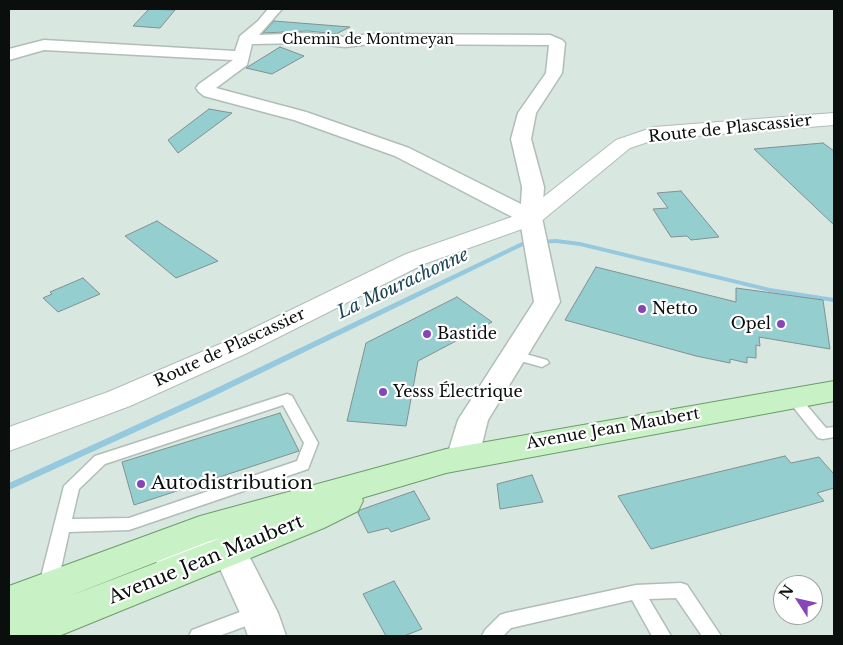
<!DOCTYPE html>
<meta charset="utf-8">
<style>
body{margin:0}
#map{position:relative;width:843px;height:645px;overflow:hidden;background:#d9e7e1;font-family:"Libre Baskerville",serif}
canvas{display:block}
.frame{position:absolute;inset:0;border:10px solid #0a0e0d;pointer-events:none}
.north{position:absolute;left:773px;top:575px;width:50px;height:50px;box-sizing:border-box;background:#fff;border:1px solid #9d9f9e;border-radius:50%;rotate:305deg;font-size:14px;font-weight:700;line-height:20px;text-align:center;color:#0a0e0d}
.north::after{content:'';display:block;margin:auto;width:18px;height:22px;background:#8845b9;clip-path:polygon(50% 0,100% 100%,50% 72%,0 100%)}
</style>
<div id="map">
<canvas width="843" height="645"></canvas>
<div class="frame"></div>
<div class="north">N</div>
</div>
<script>
const ctx = document.querySelector('canvas').getContext('2d');
ctx.lineJoin = 'round';
function shape(rows) {
  const path = new Path2D();
  for (const r of rows) {
    path.moveTo(r[0], r[1]);
    for (let i = 2; i < r.length; i += 2) path.lineTo(r[i], r[i + 1]);
  }
  return path;
}
function fillPath(path, color) {
  ctx.fillStyle = color;
  ctx.fill(path, 'evenodd');
}
function strokePath(path, color, width, dash) {
  ctx.strokeStyle = color;
  ctx.lineWidth = width;
  ctx.lineCap = dash ? 'butt' : 'round';
  ctx.setLineDash(dash || []);
  ctx.stroke(path);
}
function label(font, color, halo, rows, align = 'center') {
  ctx.font = font + ' "Libre Baskerville",serif';
  ctx.lineWidth = 4.5;
  ctx.setLineDash([]);
  ctx.textBaseline = 'middle';
  ctx.strokeStyle = halo;
  ctx.fillStyle = color;
  for (const [text, x, y, turn = 0] of rows) {
    ctx.save();
    ctx.translate(x, y);
    ctx.rotate((+turn || 0) * Math.PI / 180);
    ctx.textAlign = isNaN(turn) ? turn : align;
    if (halo) ctx.strokeText(text, 0, 0);
    ctx.fillText(text, 0, 0);
    ctx.restore();
  }
}
fillPath(shape([
 [556,239,580,242,770,288,834,298,834,302,770,292,580,246,556,243,527,244,212,397,9,490,9,483,206,393,524,241,556,239]
]), '#96c9dd');
const building = shape([
 [149,9,175,10,160,28,133,26,149,9],
 [274,21,350,27,336,34,308,31,263,33,274,21],
 [280,47,304,56,272,74,246,68,280,47],
 [209,109,232,113,178,153,168,140,209,109],
 [823,143,834,151,834,225,754,149,823,143],
 [681,191,719,237,691,240,687,236,671,237,653,209,668,208,657,193,681,191],
 [157,221,218,261,176,278,125,236,157,221],
 [596,267,736,302,736,288,823,300,830,349,759,337,760,346,756,345,756,358,747,357,747,363,730,359,730,363,696,356,565,320,596,267],
 [83,278,100,294,58,312,43,298,52,294,50,292,83,278],
 [457,297,492,322,418,361,406,426,347,421,366,343,457,297],
 [280,413,299,451,134,505,122,462,280,413],
 [785,456,791,463,819,457,824,463,834,474,834,488,817,493,824,501,651,549,618,496,785,456],
 [532,475,543,502,500,509,497,484,532,475],
 [414,491,430,519,391,532,388,528,368,533,358,513,360,510,414,491],
 [394,581,422,629,404,636,386,636,363,594,394,581]
]);
fillPath(building, '#94cecf');
strokePath(building, '#829091', 1);
const lane = shape([
 [515,351,547,360,549,363,542,367,510,358,508,355,515,351],
 [793,393,798,395,826,428,834,427,834,437,823,439,818,438,786,398,788,395,793,393],
 [287,394,292,396,318,443,308,469,129,530,69,532,60,573,59,587,56,592,50,594,44,592,41,587,42,573,64,486,95,456,287,394],
 [283,405,304,443,297,461,129,518,72,519,79,489,105,464,283,405],
 [681,583,687,585,721,636,702,636,676,598,649,599,671,636,652,636,632,600,511,628,503,636,482,636,485,630,500,615,506,613,636,585,681,583],
 [256,606,262,608,265,614,262,620,219,636,189,636,192,630,256,606]
]);
const street = shape([
 [268,9,282,9,259,35,308,33,345,37,370,34,550,35,562,40,565,43,562,73,536,113,531,139,544,187,542,218,560,302,488,420,479,456,474,464,463,468,452,464,447,456,458,420,534,302,520,221,395,156,294,120,204,96,199,92,196,88,199,84,233,60,44,50,9,60,9,49,44,40,235,51,240,36,258,21,268,9],
 [308,43,345,47,370,44,549,45,546,73,518,113,511,139,522,187,521,204,409,148,306,112,216,88,247,65,252,44,308,43],
 [204,529,218,530,241,540,278,613,286,636,248,636,240,613,216,560,212,558,205,557,170,569,158,565,152,555,158,545,204,529]
]);
const secondary = shape([
 [834,113,834,125,657,139,630,148,539,223,424,264,245,354,130,406,9,451,9,427,108,392,225,342,406,254,523,213,616,140,654,127,834,113]
]);
const primary = shape([
 [834,381,834,401,446,473,362,498,363,501,358,511,324,528,59,636,9,636,9,586,200,516,446,449,834,381],
 [221,538,67,597,207,542,221,538]
]);
strokePath(lane, '#b0bdb8', 3);
strokePath(street, '#b0bdb8', 3);
strokePath(secondary, '#b0bdb8', 2);
strokePath(primary, '#6d9c6b', 2);
fillPath(lane, '#fff');
fillPath(street, '#fff');
fillPath(secondary, '#fff');
fillPath(primary, '#c8f1c5');
for (const [x, y, r, color] of [
 [642,309,5,"#8845b9"],
 [781,324,5,"#8845b9"],
 [427,334,5,"#8845b9"],
 [383,392,5,"#8845b9"],
 [141,484,5,"#8845b9"]
]) {
  const dot = new Path2D();
  dot.arc(x, y, r, 0, 2 * Math.PI);
  ctx.fillStyle = color;
  ctx.fill(dot);
  strokePath(dot, '#fff', 2);
}
label('14px', '#0a0e0d', '#fff', [
 ["Chemin de Montmeyan",368,40]
]);
label('16px', '#0a0e0d', '#fff', [
 ["Route de Plascassier",730,129,-6],
 ["Route de Plascassier",230,348,-25],
 ["Avenue Jean Maubert",613,429,-10]
]);
label('16px', '#0a0e0d', '#fff', [
 ["Netto",652,309],
 ["Opel",771,324,"right"],
 ["Bastide",437,334],
 ["Yesss Électrique",393,392]
], 'left');
label('italic 18px', '#1a4554', '#fff', [
 ["La Mourachonne",403,284,-25]
]);
label('19px', '#0a0e0d', '#fff', [
 ["Autodistribution",151,484]
], 'left');
label('19px', '#0a0e0d', '#fff', [
 ["Avenue Jean Maubert",206,560,-22]
]);
</script>
